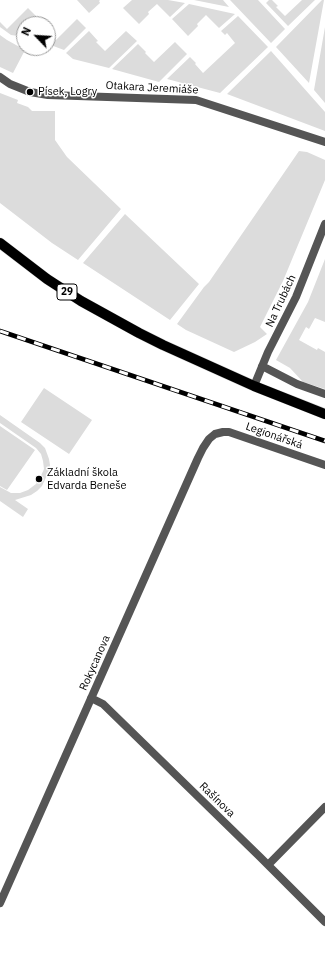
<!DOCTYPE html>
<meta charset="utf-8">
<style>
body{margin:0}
#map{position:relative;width:325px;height:979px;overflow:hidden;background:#fff;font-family:"IBM Plex Sans",sans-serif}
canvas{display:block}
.north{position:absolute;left:16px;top:16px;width:40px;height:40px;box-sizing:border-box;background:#fff;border:1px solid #999;border-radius:50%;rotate:295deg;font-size:11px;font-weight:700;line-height:16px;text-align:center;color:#000}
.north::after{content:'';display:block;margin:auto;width:14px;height:18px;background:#000;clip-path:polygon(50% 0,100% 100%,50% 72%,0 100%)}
</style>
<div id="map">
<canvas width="325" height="979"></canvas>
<div class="north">N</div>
</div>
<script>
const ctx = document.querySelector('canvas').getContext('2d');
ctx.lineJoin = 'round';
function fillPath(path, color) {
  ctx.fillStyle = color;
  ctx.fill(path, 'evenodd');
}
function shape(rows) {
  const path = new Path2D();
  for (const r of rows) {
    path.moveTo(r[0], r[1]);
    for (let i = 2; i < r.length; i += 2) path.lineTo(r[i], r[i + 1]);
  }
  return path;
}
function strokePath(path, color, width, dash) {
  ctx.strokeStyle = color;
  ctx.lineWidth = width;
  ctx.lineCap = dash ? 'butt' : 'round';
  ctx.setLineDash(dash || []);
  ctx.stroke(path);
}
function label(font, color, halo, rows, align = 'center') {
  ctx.font = font + ' "IBM Plex Sans",sans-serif';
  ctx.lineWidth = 3;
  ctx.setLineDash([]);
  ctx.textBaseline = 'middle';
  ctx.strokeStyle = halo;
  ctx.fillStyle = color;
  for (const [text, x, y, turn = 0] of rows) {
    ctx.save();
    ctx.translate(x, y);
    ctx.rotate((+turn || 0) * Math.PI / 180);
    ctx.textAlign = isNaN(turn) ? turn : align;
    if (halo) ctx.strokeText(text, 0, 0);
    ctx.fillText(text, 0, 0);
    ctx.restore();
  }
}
fillPath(shape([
 [77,0,100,0,99,1,100,3,89,13],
 [132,0,168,0,185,3,170,17,157,4,148,12,149,14,139,24,123,8],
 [194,0,223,0,229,7],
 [230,0,258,0,285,29,271,43],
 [269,0,272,0,278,6,276,7,285,16,302,0,315,0,288,26,266,3],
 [322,0,324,0,309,83,276,47],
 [189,4,235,14,219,28,206,15,197,24,198,26,188,36,172,19],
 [28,8,37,17,30,24,24,24,24,30,18,36,11,35,0,27,0,22,7,29],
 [238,16,268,47,220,93,167,79,190,57,196,63,195,64,203,73,235,43,227,33,225,35,221,31],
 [77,19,86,28,64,50,48,44,48,31,56,40],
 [325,27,325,103,314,90],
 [89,31,98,41,96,42,105,51,126,31,137,41,109,68,73,59,66,53],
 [0,35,7,40,25,50,13,73,0,67],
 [175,42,187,54,159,82,112,69,138,44,146,52,145,53,154,62],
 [271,51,325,112,325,131,227,94],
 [0,93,18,100,17,103,28,107,32,111,55,111,55,140,67,157,121,209,78,260,52,243,0,203],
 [299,151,307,152,325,160,325,180,283,281,260,327,267,334,255,342,234,352,186,330,177,324,204,287,209,282],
 [125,214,199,284,170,320,83,263],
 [325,259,325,322,315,318,309,329,306,327,299,340,317,350,318,348,325,352,325,389,303,382,290,368,276,360,308,302],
 [44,388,92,420,69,454,21,422],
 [0,415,40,443,45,448,49,459,50,465,49,471,42,486,37,491,31,495,15,500,28,509,23,517,0,501,0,487,11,493,20,493,28,490,36,484,40,478,44,469,43,461,41,454,36,448,0,423],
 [0,426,35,450,7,490,0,486]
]), '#dcdcdc');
const primary = shape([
 [0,243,47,279,81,301,139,333,163,345,254,386,325,414]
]);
strokePath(primary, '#dbdbdb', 11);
strokePath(shape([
 [0,77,10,84,30,92,48,95,196,100,325,142],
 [262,366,297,384,325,394],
 [254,386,268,352,296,297,325,224],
 [91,698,103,704,260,857,325,922],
 [268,865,325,807],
 [0,903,198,458,203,448,209,439,215,434,223,432,229,432,325,465]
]), '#555', 8);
strokePath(primary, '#000', 10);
const rail = shape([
 [0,331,325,441]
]);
strokePath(rail, '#000', 4.5);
strokePath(rail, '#fff', 3, [9]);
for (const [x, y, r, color] of [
 [30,92,4,"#000"],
 [39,479,4,"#000"]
]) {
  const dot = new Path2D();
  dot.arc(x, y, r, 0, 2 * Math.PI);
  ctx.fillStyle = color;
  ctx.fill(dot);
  strokePath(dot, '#fff', 1.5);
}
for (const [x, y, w] of [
 [67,292,20]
]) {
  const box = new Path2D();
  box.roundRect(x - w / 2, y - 8, w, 16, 3);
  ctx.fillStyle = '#fff';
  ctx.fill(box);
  strokePath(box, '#000', 1);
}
label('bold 10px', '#000', null, [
 ["29",67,292]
]);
label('11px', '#000', '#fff', [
 ["Otakara Jeremiáše",152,88,3],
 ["Na Trubách",281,301,-65],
 ["Legionářská",274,436,19],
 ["Rokycanova",95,663,-66],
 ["Rašínova",217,800,44]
]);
label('11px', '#000', '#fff', [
 ["Písek, Logry",38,92],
 ["Základní škola",47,473],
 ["Edvarda Beneše",47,486]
], 'left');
</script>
